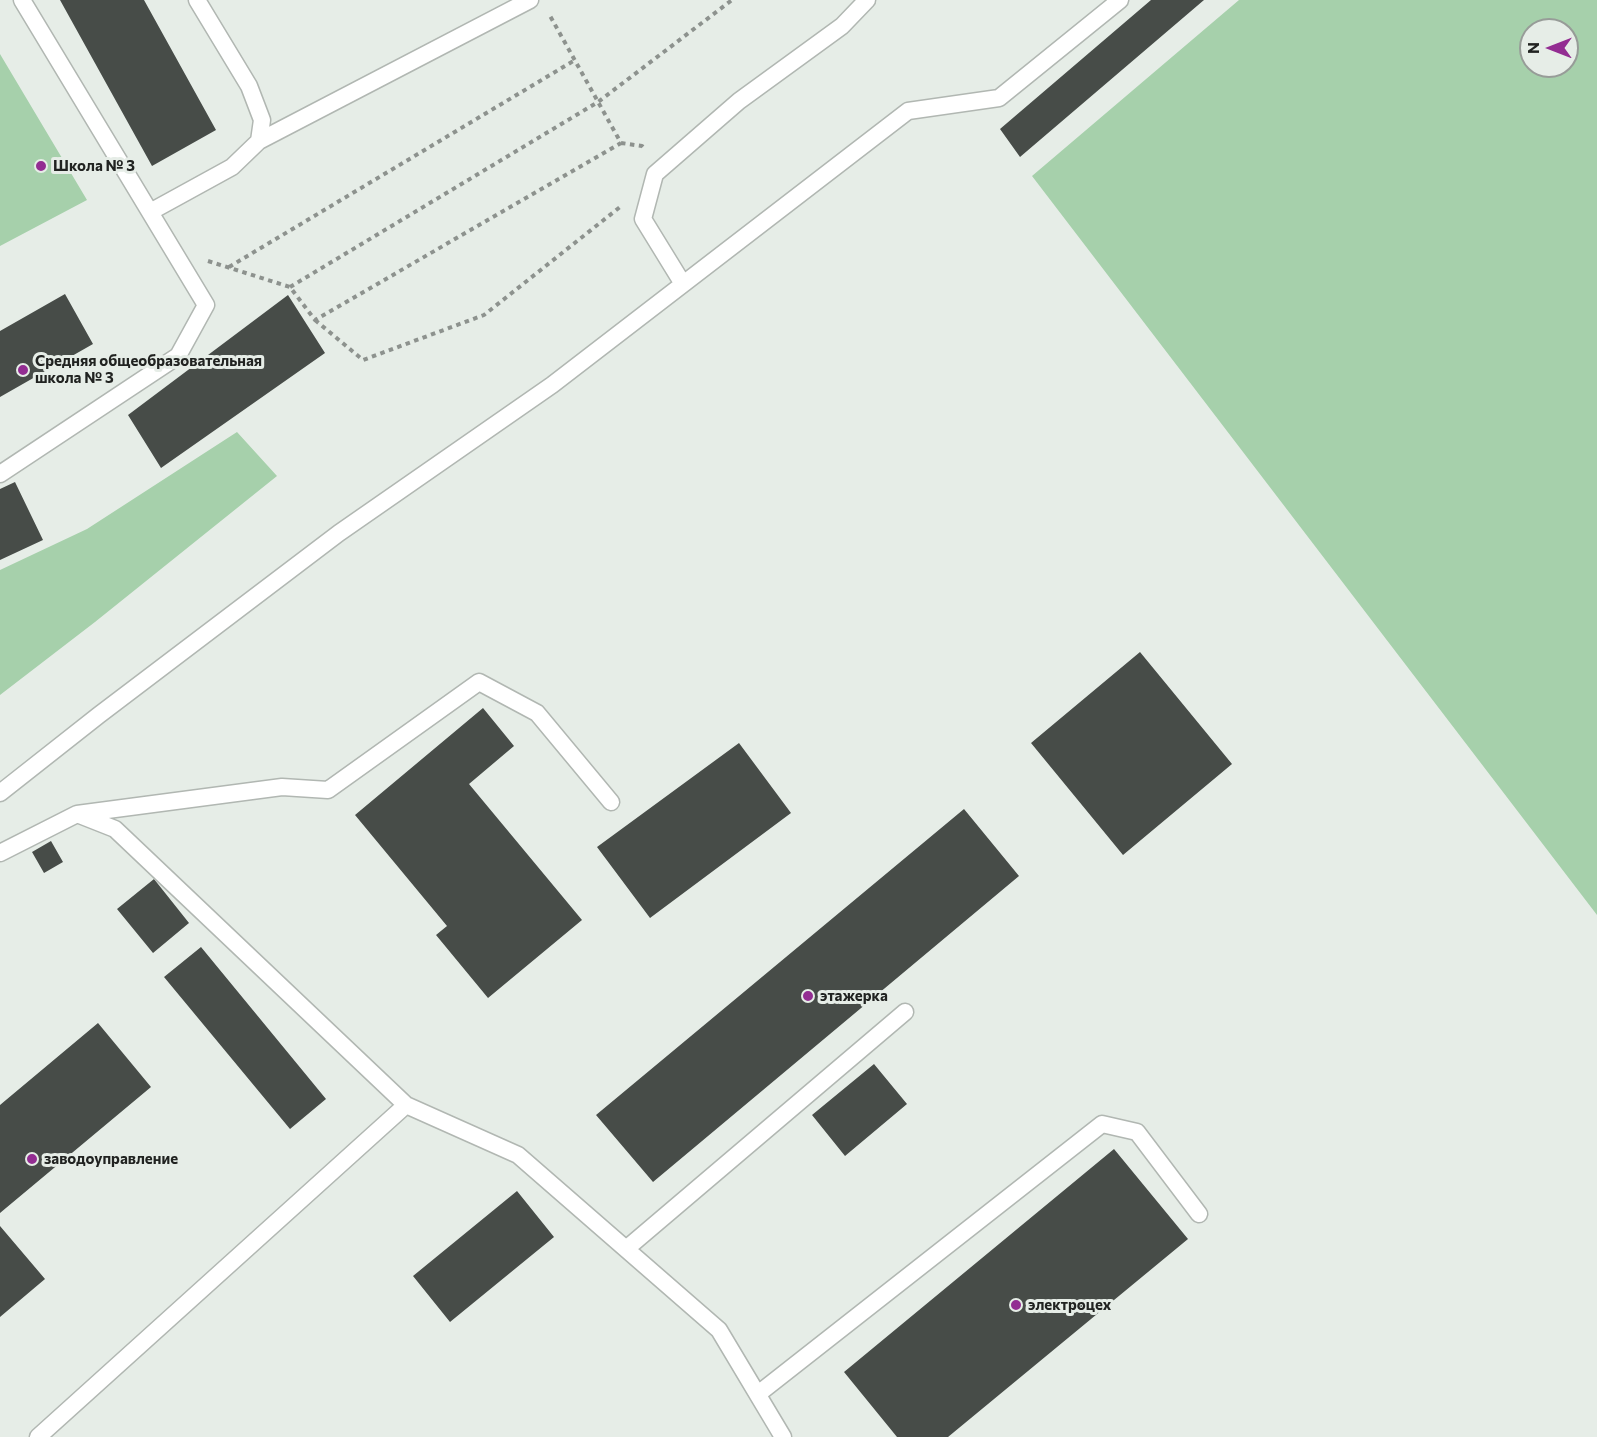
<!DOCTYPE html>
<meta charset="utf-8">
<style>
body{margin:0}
#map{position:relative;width:1597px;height:1437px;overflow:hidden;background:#e6ede7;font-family:Commissioner,sans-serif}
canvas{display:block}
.north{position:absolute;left:1519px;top:18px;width:60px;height:60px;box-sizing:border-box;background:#e6ede7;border:2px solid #979c98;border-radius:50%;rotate:270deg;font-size:16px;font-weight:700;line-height:24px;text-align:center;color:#212321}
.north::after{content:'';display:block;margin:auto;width:21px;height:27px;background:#932d92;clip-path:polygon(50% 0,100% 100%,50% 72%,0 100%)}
</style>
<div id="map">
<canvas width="1597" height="1437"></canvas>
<div class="north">N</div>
</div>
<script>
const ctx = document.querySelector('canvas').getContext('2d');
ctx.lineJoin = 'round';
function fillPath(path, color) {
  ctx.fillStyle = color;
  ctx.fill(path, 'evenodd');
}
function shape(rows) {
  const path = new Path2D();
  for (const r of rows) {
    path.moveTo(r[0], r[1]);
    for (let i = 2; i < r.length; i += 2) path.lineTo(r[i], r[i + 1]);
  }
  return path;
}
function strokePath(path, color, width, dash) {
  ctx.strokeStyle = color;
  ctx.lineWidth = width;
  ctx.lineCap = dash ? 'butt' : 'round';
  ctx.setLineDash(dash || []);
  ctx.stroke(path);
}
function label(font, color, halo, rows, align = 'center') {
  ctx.font = font + ' Commissioner,sans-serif';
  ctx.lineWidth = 6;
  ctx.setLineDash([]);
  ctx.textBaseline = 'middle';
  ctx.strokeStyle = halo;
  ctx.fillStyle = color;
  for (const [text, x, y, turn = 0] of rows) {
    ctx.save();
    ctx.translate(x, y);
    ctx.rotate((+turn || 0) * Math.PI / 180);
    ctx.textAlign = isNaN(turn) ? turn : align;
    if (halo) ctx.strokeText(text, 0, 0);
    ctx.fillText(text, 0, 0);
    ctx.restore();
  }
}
fillPath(shape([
 [1239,0,1597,0,1597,915,1032,176],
 [1531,30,1567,30,1567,66,1531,66],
 [0,54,87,200,0,246],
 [237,432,277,476,95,622,0,695,0,570,87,529]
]), '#a6d0ab');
fillPath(shape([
 [60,0,144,0,216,130,152,166],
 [1151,0,1204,0,1020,157,1000,129],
 [65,294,93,344,0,397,0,331],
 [288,295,325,353,161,468,128,415],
 [15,482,43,540,0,560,0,489],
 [1140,652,1232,764,1123,855,1031,743],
 [483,708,514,746,469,784,582,920,488,998,436,935,447,926,355,815],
 [739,743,791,813,650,918,597,847],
 [964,809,1019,876,653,1182,596,1115],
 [51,841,63,862,44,873,32,852],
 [154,879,189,923,153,953,117,909],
 [201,947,326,1099,290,1129,164,977],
 [98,1023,151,1087,0,1213,0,1105],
 [874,1064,907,1104,845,1156,812,1115],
 [1114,1149,1188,1239,948,1437,897,1437,844,1372],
 [517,1191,554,1237,450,1322,413,1276],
 [0,1226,45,1279,0,1317]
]), '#474c48');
const lane = shape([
 [259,141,530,0],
 [150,212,232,167,259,141,262,120,249,86,197,0],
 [683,284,643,219,655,174,739,101,842,26,867,0],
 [0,474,178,356,206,305,22,0],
 [0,793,99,715,339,533,552,385,908,111,999,98,1120,0],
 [77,814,282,787,328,790,479,682,537,713,611,802],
 [0,853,77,814,115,829,406,1105],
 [626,1249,905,1012],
 [758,1394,1102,1124,1137,1132,1199,1214],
 [38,1437,406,1105,518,1155,719,1330,783,1437]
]);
strokePath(lane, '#b1b7b2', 19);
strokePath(shape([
 [621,143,642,146,646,150],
 [208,261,290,287,315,320,621,143,549,14],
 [229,267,575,60],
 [290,287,598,102,732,0],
 [315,320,363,360,484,315,620,207]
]), '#8d928e', 4, [4.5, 4.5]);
strokePath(lane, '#fff', 16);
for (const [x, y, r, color] of [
 [41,166,6,"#932d92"],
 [23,370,6,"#932d92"],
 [808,996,6,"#932d92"],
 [32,1159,6,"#932d92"],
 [1016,1305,6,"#932d92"]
]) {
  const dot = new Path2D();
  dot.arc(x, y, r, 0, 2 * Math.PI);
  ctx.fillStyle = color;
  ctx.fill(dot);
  strokePath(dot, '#e6ede7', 2);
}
label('bold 15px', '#212321', '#e6ede7', [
 ["Школа № 3",53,166],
 ["Средняя общеобразовательная",35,361],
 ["школа № 3",35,378],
 ["этажерка",820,996],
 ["заводоуправление",44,1159],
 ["электроцех",1028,1305]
], 'left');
</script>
